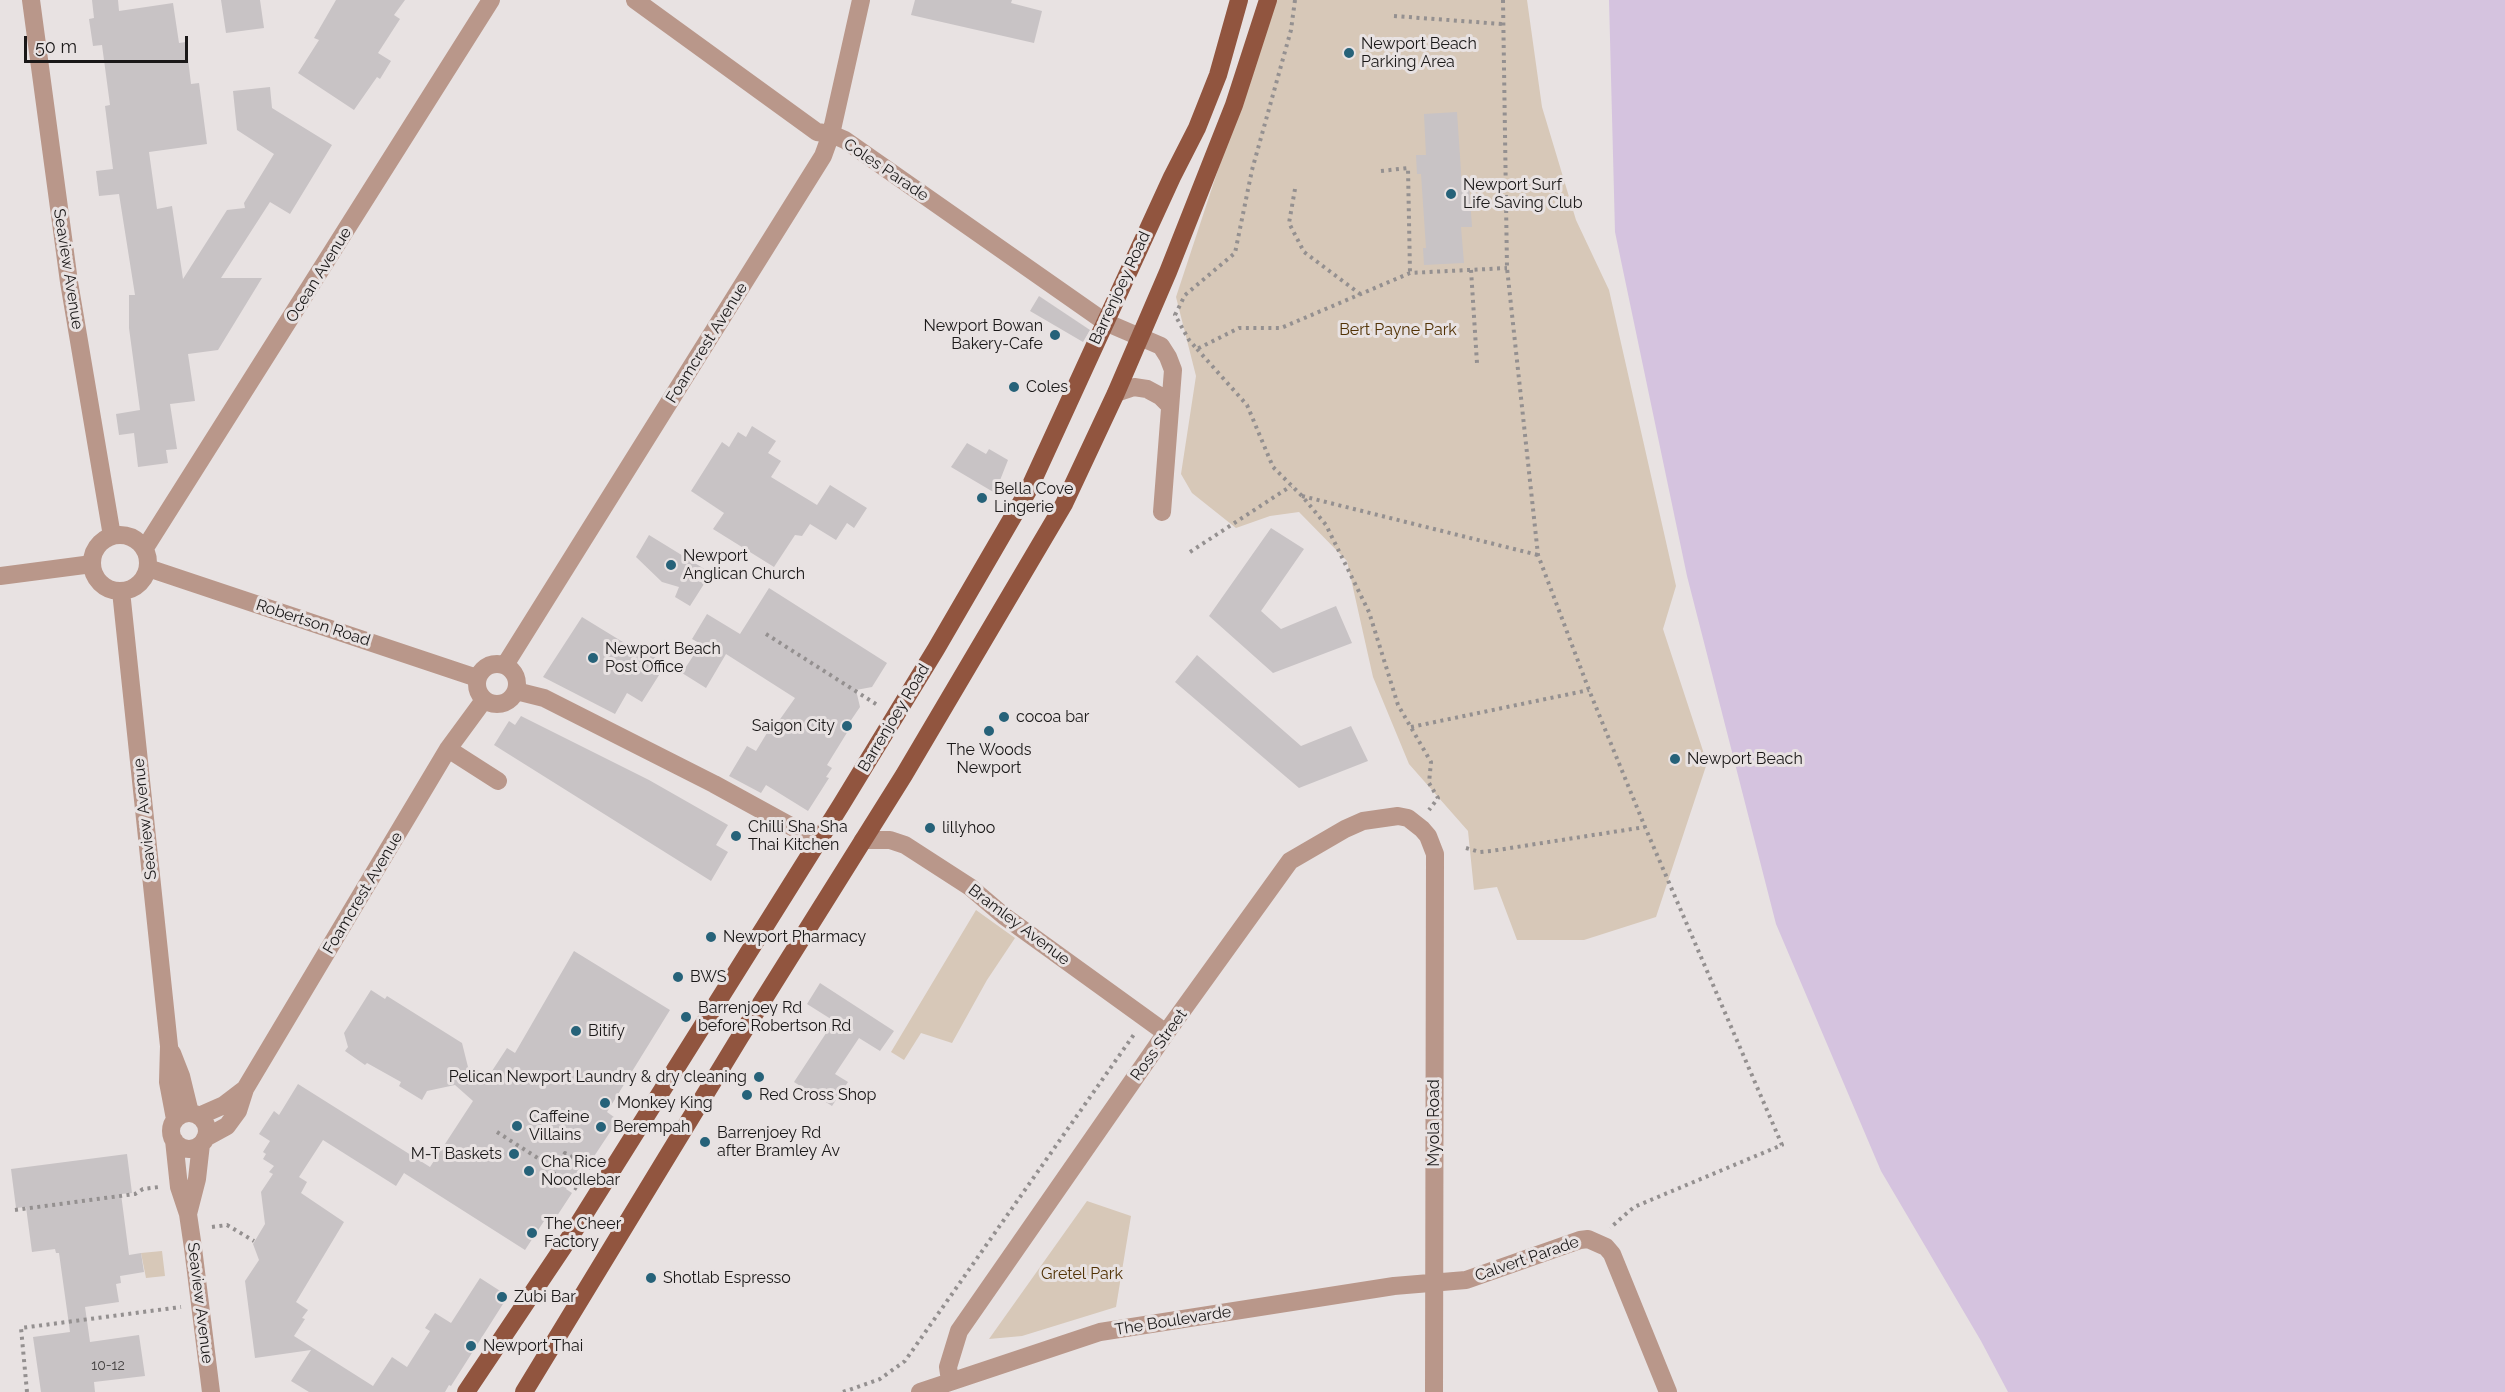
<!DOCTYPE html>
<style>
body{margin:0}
#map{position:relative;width:2505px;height:1392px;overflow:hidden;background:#e8e2e2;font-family:Raleway,sans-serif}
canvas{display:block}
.scale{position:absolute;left:24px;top:36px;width:164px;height:27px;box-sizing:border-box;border:3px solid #1a1818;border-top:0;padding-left:8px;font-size:18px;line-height:21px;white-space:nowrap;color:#1a1818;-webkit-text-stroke:4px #e8e2e2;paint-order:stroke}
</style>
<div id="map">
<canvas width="2505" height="1392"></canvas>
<div class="scale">50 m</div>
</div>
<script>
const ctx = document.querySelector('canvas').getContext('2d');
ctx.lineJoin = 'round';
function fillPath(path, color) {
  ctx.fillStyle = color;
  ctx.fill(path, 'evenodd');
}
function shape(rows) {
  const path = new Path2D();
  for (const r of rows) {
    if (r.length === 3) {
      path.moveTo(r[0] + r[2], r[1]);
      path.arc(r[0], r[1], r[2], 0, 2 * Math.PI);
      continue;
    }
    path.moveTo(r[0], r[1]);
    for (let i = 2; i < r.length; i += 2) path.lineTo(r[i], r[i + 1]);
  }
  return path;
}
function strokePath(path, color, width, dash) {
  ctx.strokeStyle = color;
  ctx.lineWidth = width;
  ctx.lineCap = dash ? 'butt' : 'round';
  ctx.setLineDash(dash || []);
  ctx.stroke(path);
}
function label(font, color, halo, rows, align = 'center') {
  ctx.font = font + ' Raleway,sans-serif';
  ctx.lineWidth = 6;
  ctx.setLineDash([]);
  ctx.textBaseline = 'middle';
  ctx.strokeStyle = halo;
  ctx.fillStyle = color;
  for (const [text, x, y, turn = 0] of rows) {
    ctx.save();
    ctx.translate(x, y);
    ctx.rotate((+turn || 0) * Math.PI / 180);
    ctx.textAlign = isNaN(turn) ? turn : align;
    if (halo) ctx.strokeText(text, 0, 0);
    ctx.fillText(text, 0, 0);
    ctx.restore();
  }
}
fillPath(shape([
 [1274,0,1527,0,1542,107,1576,220,1609,290,1676,586,1663,629,1707,763,1656,917,1584,940,1517,940,1497,887,1474,890,1468,831,1409,764,1373,677,1347,561,1299,512,1270,516,1236,528,1192,493,1181,474,1196,376,1176,297],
 [976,910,1015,938,987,980,952,1043,921,1033,904,1060,891,1052],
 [1087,1201,1131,1216,1116,1307,1022,1336,989,1339],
 [162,1251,165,1276,146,1278,141,1253]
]), '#d7c8b8');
fillPath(shape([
 [1609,0,2505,0,2505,1392,2008,1392,1981,1341,1881,1171,1776,924,1687,576,1615,232]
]), '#d5c3df');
fillPath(shape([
 [92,0,118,0,119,11,173,3,179,43,186,42,191,84,199,83,207,144,149,152,157,209,172,206,183,279,227,210,245,208,244,203,274,154,237,130,233,91,270,87,272,108,332,145,290,214,270,202,221,278,262,278,218,350,188,354,195,401,170,404,177,449,166,450,168,463,138,467,134,433,119,435,116,414,140,410,129,328,129,295,135,295,119,194,99,196,96,171,113,169,105,106,110,105,102,45,93,46,89,19,94,18],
 [221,0,260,0,264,28,226,33],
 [336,0,405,0,394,15,400,19,378,53,391,61,380,79,377,77,354,110,298,73,319,40,314,38],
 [915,0,1012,0,1011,3,1042,11,1034,43,911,15],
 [1457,112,1462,186,1469,185,1472,227,1461,227,1464,263,1424,265,1423,248,1426,248,1421,174,1417,174,1416,155,1426,155,1424,114],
 [1039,296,1090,330,1083,342,1030,311],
 [752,426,776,441,768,453,781,461,771,477,817,505,830,485,867,508,854,528,847,523,836,540,810,524,802,536,795,535,774,567,713,529,724,513,691,491,722,442,729,447,738,432,746,437],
 [967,443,986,454,989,449,1008,460,995,493,951,467],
 [1271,528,1304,549,1261,611,1281,629,1336,606,1352,643,1273,673,1209,616],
 [649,535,711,573,690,606,675,597,679,587,662,582,636,557],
 [769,588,887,663,872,687,856,690,860,707,845,729,848,731,827,765,832,768,826,777,829,778,808,811,766,785,761,793,729,776,747,746,756,751,767,733,769,734,771,732,795,698,726,654,706,688,682,673,701,644,692,639,707,614,740,634],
 [582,617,649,658,651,655,666,664,642,702,627,693,615,714,543,677],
 [1197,655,1301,746,1351,726,1368,761,1299,788,1175,682],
 [521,716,649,780,728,825,716,845,728,852,711,881,494,745,509,721,515,725],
 [574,951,670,1010,607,1112,618,1120,589,1164,585,1160,566,1189,572,1193,555,1219,548,1215,525,1250,404,1173,396,1186,323,1140,299,1177,307,1182,301,1193,344,1222,296,1302,308,1310,302,1318,305,1319,294,1336,373,1386,392,1357,407,1367,430,1331,425,1328,435,1313,451,1323,480,1278,508,1296,451,1386,449,1385,445,1392,309,1392,291,1381,311,1350,255,1358,245,1281,259,1260,253,1244,265,1224,261,1192,273,1174,269,1172,274,1166,263,1159,266,1154,263,1152,270,1141,259,1134,274,1111,279,1115,298,1084,430,1167,473,1101,455,1085,427,1091,422,1100,399,1086,401,1082,367,1063,365,1065,345,1051,348,1047,344,1033,371,990,385,999,387,996,462,1043,468,1067,490,1074,507,1048,515,1053],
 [820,983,894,1031,880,1051,859,1038,835,1074,848,1082,832,1106,794,1082,834,1021,807,1004],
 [127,1154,132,1193,121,1194,129,1255,141,1253,144,1272,120,1276,121,1283,116,1284,119,1302,85,1307,90,1342,139,1335,145,1376,94,1382,95,1392,41,1392,33,1337,70,1332,59,1253,56,1253,55,1249,32,1252,26,1207,16,1208,11,1169]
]), '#c8c3c5');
strokePath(shape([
 [1295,0,1291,30,1252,170,1235,253,1185,295,1175,315,1189,340,1197,349,1239,328,1281,328,1410,273,1507,268],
 [1503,0,1507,268,1538,555,1589,690,1645,827,1782,1145,1634,1207,1610,1228],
 [1394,16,1502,24],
 [1381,171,1408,168,1410,273],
 [1295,189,1289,223,1304,252,1360,294],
 [1471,270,1477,363],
 [1197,349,1247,405,1273,467,1302,496,1326,525,1369,612,1398,705,1431,762,1429,783,1438,798,1429,810],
 [1302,496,1538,555],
 [1190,552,1291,486],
 [766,634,879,706],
 [1411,727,1589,690],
 [1466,848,1480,852,1491,851,1645,827],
 [497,1132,555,1169],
 [577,1189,552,1175,565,1153,591,1168],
 [15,1210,135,1194,143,1189,159,1187],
 [212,1227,227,1225,254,1241],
 [27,1392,21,1328,181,1307],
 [843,1392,880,1379,905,1361,1135,1033]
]), '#949090', 4, [3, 4.5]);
strokePath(shape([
 [31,0,69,282,112,536],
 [635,0,817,132,831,134,845,140,1105,322,1161,346,1168,357,1173,370,1162,512],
 [1116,393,1134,387,1147,389,1160,396,1170,406],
 [120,563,28],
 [145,548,491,0],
 [148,568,477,678],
 [0,576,92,564],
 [121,591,169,1046,168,1082,175,1119],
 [497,684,20],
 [505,665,823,156,831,134,861,0],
 [516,691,544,698,714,784,796,829,816,845],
 [448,749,498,781],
 [863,840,890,840,905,845,970,887,1004,916,1166,1033],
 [172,1053,181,1076,190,1113],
 [189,1131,18],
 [199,1116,224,1105,245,1089],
 [205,1138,227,1126,238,1111,245,1089,448,749,484,700],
 [174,1140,179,1187,188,1214,193,1248,211,1392],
 [188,1214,197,1179,201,1144],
 [950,1381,948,1367,959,1331,1166,1033,1290,861,1345,829,1363,821,1398,816,1408,818,1422,829,1428,836,1435,854,1434,1392],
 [920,1392,1100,1332,1394,1286,1466,1280,1580,1240,1588,1239,1606,1247,1612,1254,1668,1392]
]), '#b9978a', 18);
strokePath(shape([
 [466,1392,572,1234,841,805,936,649,1029,489,1172,177,1197,128,1218,75,1239,0],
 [524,1392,740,1037,904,775,1064,504,1116,393,1168,272,1234,105,1268,0]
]), '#91553f', 18);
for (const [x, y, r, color] of [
 [1349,53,6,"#266279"],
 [1451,194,6,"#266279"],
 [1055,335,6,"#266279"],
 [1014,387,6,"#266279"],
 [982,498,6,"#266279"],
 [671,565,6,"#266279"],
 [593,658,6,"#266279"],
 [1004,717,6,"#266279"],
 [847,726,6,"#266279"],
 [989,731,6,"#266279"],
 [1675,759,6,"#266279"],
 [930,828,6,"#266279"],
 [736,836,6,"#266279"],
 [711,937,6,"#266279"],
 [678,977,6,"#266279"],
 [686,1017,6,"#266279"],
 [576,1031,6,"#266279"],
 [759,1077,6,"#266279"],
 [747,1095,6,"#266279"],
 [605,1103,6,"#266279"],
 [517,1126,6,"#266279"],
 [601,1127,6,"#266279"],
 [705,1142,6,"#266279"],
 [514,1154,6,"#266279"],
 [529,1171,6,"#266279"],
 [532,1233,6,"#266279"],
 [651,1278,6,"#266279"],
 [502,1297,6,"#266279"],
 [471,1346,6,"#266279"]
]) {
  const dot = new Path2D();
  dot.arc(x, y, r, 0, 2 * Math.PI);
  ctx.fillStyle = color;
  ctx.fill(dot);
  strokePath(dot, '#e8e2e2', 2);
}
label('14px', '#464343', null, [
 ["10-12",108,1366]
]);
label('16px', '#1a1818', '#e8e2e2', [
 ["Newport Beach",1361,44],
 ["Parking Area",1361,62],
 ["Newport Surf",1463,185],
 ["Life Saving Club",1463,203],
 ["Newport Bowan",1043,326,"right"],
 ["Bakery-Cafe",1043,344,"right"],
 ["Coles",1026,387],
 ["Bella Cove",994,489],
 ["Lingerie",994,507],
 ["Newport",683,556],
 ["Anglican Church",683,574],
 ["Newport Beach",605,649],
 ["Post Office",605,667],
 ["cocoa bar",1016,717],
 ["Saigon City",835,726,"right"],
 ["The Woods",989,750,"center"],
 ["Newport",989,768,"center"],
 ["Newport Beach",1687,759],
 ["Chilli Sha Sha",748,827],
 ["Thai Kitchen",748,845],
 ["lillyhoo",942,828],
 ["Newport Pharmacy",723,937],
 ["BWS",690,977],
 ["Barrenjoey Rd",698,1008],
 ["before Robertson Rd",698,1026],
 ["Bitify",588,1031],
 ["Pelican Newport Laundry & dry cleaning",747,1077,"right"],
 ["Red Cross Shop",759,1095],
 ["Monkey King",617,1103],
 ["Caffeine",529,1117],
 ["Villains",529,1135],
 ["Berempah",613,1127],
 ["Barrenjoey Rd",717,1133],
 ["after Bramley Av",717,1151],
 ["M-T Baskets",502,1154,"right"],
 ["Cha Rice",541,1162],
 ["Noodlebar",541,1180],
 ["The Cheer",544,1224],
 ["Factory",544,1242],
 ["Shotlab Espresso",663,1278],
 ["Zubi Bar",514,1297],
 ["Newport Thai",483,1346]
], 'left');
label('16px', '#1a1818', '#e8e2e2', [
 ["Coles Parade",886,170,34],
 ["Seaview Avenue",68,269,81],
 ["Ocean Avenue",319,275,-58],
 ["Barrenjoey Road",1120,288,-65],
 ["Foamcrest Avenue",707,343,-58],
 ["Robertson Road",313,623,18],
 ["Barrenjoey Road",894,718,-59],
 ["Seaview Avenue",145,819,-96],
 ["Foamcrest Avenue",363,893,-59],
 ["Bramley Avenue",1019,925,37],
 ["Ross Street",1159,1045,-54],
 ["Myola Road",1434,1123,-90],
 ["Calvert Parade",1527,1259,-19],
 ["Seaview Avenue",200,1303,83],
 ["The Boulevarde",1173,1321,-9]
]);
label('16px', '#513205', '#e8e2e2', [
 ["Bert Payne Park",1398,330],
 ["Gretel Park",1082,1274]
]);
</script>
